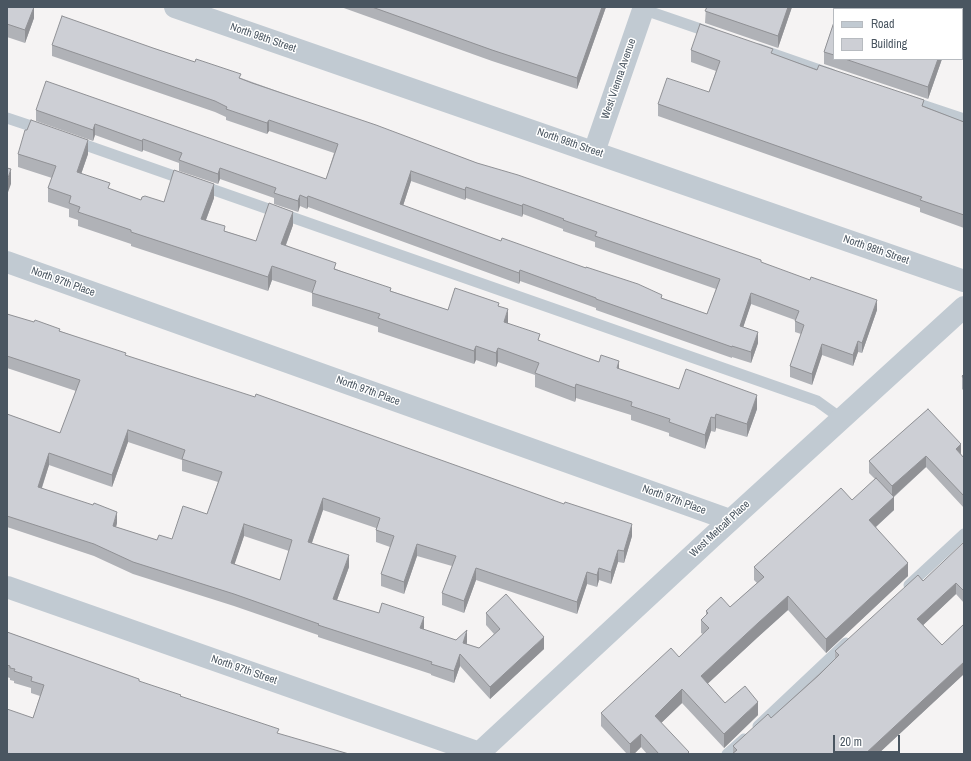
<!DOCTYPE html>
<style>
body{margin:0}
#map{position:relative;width:971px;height:761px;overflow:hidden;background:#f5f3f3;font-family:"Archivo Narrow",sans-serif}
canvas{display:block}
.frame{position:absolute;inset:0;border:8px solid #4a5661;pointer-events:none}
.legend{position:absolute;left:833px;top:8px;width:130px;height:52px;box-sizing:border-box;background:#fff;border:1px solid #b7bbc0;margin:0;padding:5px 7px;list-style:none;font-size:12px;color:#4a5661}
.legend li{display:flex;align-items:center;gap:8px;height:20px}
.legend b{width:20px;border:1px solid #b7bbc0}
.scale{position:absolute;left:833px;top:735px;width:67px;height:18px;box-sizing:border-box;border:2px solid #4a5661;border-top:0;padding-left:5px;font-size:12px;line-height:14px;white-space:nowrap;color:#4a5661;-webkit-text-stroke:3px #fff;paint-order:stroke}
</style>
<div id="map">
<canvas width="971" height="761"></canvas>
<div class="frame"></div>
<ul class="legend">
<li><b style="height:5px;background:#c1cad2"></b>Road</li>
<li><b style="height:11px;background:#cdcfd5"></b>Building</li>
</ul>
<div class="scale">20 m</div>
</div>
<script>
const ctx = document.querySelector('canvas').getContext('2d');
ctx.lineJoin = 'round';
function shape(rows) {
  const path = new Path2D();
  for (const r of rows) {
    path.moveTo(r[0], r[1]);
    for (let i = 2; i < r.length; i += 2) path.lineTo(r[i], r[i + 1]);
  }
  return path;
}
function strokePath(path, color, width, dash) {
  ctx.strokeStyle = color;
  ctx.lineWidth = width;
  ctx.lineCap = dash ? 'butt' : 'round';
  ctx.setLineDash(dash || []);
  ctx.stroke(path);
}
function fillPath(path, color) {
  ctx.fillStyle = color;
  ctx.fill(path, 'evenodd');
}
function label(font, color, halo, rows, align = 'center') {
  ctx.font = font + ' "Archivo Narrow",sans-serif';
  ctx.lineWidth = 3;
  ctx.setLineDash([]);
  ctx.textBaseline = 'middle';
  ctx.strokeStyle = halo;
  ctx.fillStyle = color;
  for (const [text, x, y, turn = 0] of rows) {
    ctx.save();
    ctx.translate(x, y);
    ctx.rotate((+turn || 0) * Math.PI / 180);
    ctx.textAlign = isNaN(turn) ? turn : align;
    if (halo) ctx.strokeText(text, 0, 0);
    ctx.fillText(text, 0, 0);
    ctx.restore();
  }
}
strokePath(shape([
 [639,8,712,33],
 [759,49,831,74],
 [910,101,964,119],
 [7,118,43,130],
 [74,141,817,401,842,419],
 [909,585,964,534],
 [758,726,846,643],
 [727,754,744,739]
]), '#c1cad2', 11);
strokePath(shape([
 [175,7,964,281],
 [594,152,644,7],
 [7,262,730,520],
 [7,587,482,754],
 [478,754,711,538,964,307]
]), '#c1cad2', 22);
fillPath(shape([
 [7,7,34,7,34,18,25,43,7,37],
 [341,7,606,7,577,89,492,61],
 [706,7,792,7,778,48,705,23],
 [834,7,959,7,964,9,964,48,962,48,962,9,838,9],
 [834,22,834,59,942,59,928,99,824,64,824,52],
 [52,45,153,48,241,78,477,163,761,263,877,310,862,353,858,352,853,366,822,355,812,385,790,377,790,366,801,334,795,332,795,320,751,304,743,327,758,343,751,363,732,357,732,358,596,310,596,308,520,281,519,284,308,207,307,209,300,206,298,212,274,204,274,198,220,179,218,184,179,171,179,163,143,150,142,152,95,135,93,141,36,121,36,110,326,179,334,153,269,131,267,134,226,120,226,117,215,112,52,56],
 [411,181,465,200,466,198,522,217,523,214,563,229,563,231,595,242,595,247,716,289,707,314,662,298,586,268,501,241,403,206],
 [691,50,773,54,924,106,964,122,964,228,920,212,920,208,658,116,658,104,709,92,716,71,691,62],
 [18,154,88,154,81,174,110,189,141,200,164,202,214,198,206,220,225,231,256,241,293,225,286,245,336,269,391,291,448,310,499,306,508,323,540,341,599,362,679,389,757,409,747,437,716,428,715,432,711,431,705,449,669,436,669,433,631,420,631,415,576,398,575,402,535,387,535,375,498,362,496,367,476,360,474,364,378,332,378,327,312,306,312,293,272,280,268,291,131,246,131,244,78,226,78,220,69,217,69,209,48,202,48,188,52,178,18,167],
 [7,314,60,331,126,356,632,536,624,563,618,562,611,584,599,580,597,587,587,584,577,614,476,580,464,613,442,605,442,593,452,566,417,556,404,594,381,586,381,574,390,547,376,542,376,528,323,510,312,543,349,567,337,600,424,628,424,630,456,640,467,642,467,644,479,648,494,634,486,625,486,613,544,649,490,699,460,666,454,683,431,675,431,674,318,637,318,635,234,606,133,574,94,556,7,527,7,414,60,433,76,391,7,368],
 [128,442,182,460,182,471,218,482,207,514,172,539,157,540,116,527,117,523,42,488,49,465,112,487],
 [244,536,289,551,280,580,234,564],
 [964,374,964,391,962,389,962,376],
 [928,409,964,458,964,508,926,467,894,497,894,510,876,527,908,576,826,653,788,610,758,637,707,684,725,703,758,715,724,748,682,703,661,723,689,754,647,754,641,747,634,754,627,754,601,726,601,713,679,657,703,634,701,633,701,620,706,615,706,611,730,607,757,583,754,580,754,567,852,500,875,479,869,473,869,461],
 [964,542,964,603,956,594,923,625,942,645,964,624,964,674,878,754,732,754,733,753,733,746,771,718,835,659,835,651,923,581],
 [7,632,139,679,33,718,40,696,31,693,31,688,14,683,14,681,10,680,10,678,7,677]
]), '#b0b2b7');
fillPath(shape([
 [34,7,34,18,25,43,25,30],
 [602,7,606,7,577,89,577,78],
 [788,7,792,7,778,48,778,36],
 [938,59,942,59,928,99,928,87],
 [269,120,269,131,267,134,267,123],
 [95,124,95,135,93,141,93,130],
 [143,139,143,150,142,152,142,141],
 [88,140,88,154,77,186,77,172],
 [220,168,220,179,218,184,218,174],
 [11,169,11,184,7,195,7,181],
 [411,171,411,181,400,215,400,204],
 [214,184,214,198,201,233,201,219],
 [466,187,466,198,465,200,465,190],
 [300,195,300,206,298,212,298,201],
 [308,196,308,207,307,209,307,198],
 [523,204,523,214,522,217,522,206],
 [293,212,293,225,281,258,281,244],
 [272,266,272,280,268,291,268,277],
 [520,270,520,281,519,284,519,273],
 [751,293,751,304,740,337,740,326],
 [877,300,877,310,862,353,862,343],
 [508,309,508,323,504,336,504,322],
 [758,332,758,343,751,363,751,352],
 [858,341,858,352,853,366,853,355],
 [822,344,822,355,812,385,812,374],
 [476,346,476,360,474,364,474,351],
 [498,348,498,362,496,367,496,353],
 [619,361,619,375,617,368],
 [576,384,576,398,575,402,575,388],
 [757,395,757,409,747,437,747,424],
 [716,414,716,428,715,432,715,418],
 [711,417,711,431,705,449,705,435],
 [128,430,128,442,112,487,112,475],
 [961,444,961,456,956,449],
 [49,453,49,465,38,499,38,487],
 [926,456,926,467,892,498,892,486],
 [894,497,894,510,869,533,869,520],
 [323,498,323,510,308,554,308,542],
 [117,512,117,523,113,538,113,526],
 [244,524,244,536,231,575,231,563],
 [632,524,632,536,624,563,624,551],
 [417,544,417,556,404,594,404,582],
 [618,550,618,562,611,584,611,572],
 [349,555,349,567,333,611,333,599],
 [908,563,908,576,826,653,826,639],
 [476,568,476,580,464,613,464,601],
 [599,568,599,580,597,587,597,575],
 [587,572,587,584,577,614,577,602],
 [956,583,956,594,917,631,917,619],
 [788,596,788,610,758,637,701,690,701,676,758,623],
 [424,617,424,628,420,640,420,628],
 [467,630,467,642,463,655,463,643],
 [544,637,544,649,490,699,490,687],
 [460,654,460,666,454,683,454,671],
 [964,662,964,674,878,754,865,754],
 [682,689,682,703,655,729,655,716],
 [758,702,758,715,724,748,724,734],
 [641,734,641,747,634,754,630,754,630,744]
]), '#909195');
const building = shape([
 [7,7,34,7,25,30,7,24,7,7],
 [372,7,602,7,577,78,492,50,372,7],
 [707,7,788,7,778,36,705,11,707,7],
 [839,7,959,7,964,9,964,37,962,36,962,9,838,9,839,7],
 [62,16,153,48,195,62,196,59,241,74,239,78,252,83,376,125,477,163,518,175,761,260,761,262,810,280,811,277,877,300,862,343,858,341,853,355,822,344,812,374,790,366,804,325,795,321,799,311,751,293,740,326,758,332,751,352,732,346,732,347,596,299,596,298,520,270,519,273,308,196,307,198,300,195,298,201,274,193,276,188,220,168,218,174,179,160,182,153,143,139,142,141,95,124,93,130,36,110,46,81,326,179,338,144,269,120,267,123,226,109,227,107,215,101,52,45,62,16],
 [411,171,465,190,466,187,522,206,523,204,564,219,563,220,597,232,595,236,720,279,707,314,661,298,662,295,638,284,586,267,586,268,502,238,501,241,400,204,411,171],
 [834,22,834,55,824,52,834,22],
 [700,24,773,49,771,53,817,70,819,65,924,100,922,106,964,122,964,215,920,200,922,197,658,104,667,78,709,92,720,61,691,50,700,24],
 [845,59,938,59,928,87,845,59],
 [31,120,88,140,77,172,110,183,108,188,141,200,142,197,145,196,164,202,174,170,214,184,201,219,225,226,224,231,256,241,269,203,293,212,281,244,336,263,334,269,391,288,390,291,448,310,455,288,499,303,498,306,508,309,504,322,540,334,538,340,599,362,601,355,619,361,617,368,679,389,686,369,757,395,747,424,716,414,715,418,711,417,705,435,669,422,670,419,631,406,632,402,576,384,575,388,535,373,539,363,498,348,496,353,476,346,474,351,378,318,380,314,312,293,316,281,272,266,268,277,131,232,131,230,78,212,80,207,69,203,71,196,48,188,56,166,18,154,25,130,27,130,31,120],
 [7,168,11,169,7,181,7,168],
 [7,314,34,322,35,320,60,329,59,331,126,353,125,355,255,397,256,394,564,504,565,502,632,524,624,551,618,550,611,572,599,568,597,575,587,572,577,602,476,568,464,601,442,593,456,556,417,544,404,582,381,574,394,536,376,530,380,518,323,498,308,542,349,555,333,599,379,613,382,603,424,617,420,628,456,640,467,630,463,643,479,648,500,629,486,613,506,594,544,637,490,687,460,654,454,671,431,664,432,662,318,625,319,624,234,594,133,562,94,544,7,516,7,414,60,433,80,380,7,356,7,314],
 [128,430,185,450,182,459,222,472,207,514,183,506,172,539,159,535,157,540,113,526,117,512,94,503,93,505,38,487,49,453,112,475,128,430],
 [244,524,292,540,280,580,231,563,244,524],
 [964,374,964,379,962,376,964,374],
 [928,409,961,444,956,449,964,458,964,496,926,456,892,486,869,461,928,409],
 [876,478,894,497,869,520,908,563,826,639,788,596,758,623,701,676,725,703,745,686,758,702,724,734,682,689,655,716,689,752,687,754,659,754,641,734,630,744,601,713,671,648,679,657,709,628,701,620,708,613,706,611,721,597,730,607,764,577,754,567,841,488,852,500,876,478],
 [964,542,964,591,956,583,917,619,942,645,964,624,964,662,865,754,732,754,737,750,733,746,768,714,771,718,819,675,839,655,835,651,918,575,923,581,964,542],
 [7,632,139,679,139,681,181,695,180,696,279,729,277,733,349,754,7,754,7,709,33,718,44,685,31,681,32,677,14,671,15,669,10,668,10,666,7,665,7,632]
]);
fillPath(building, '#cdcfd5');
strokePath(building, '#909195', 1);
label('11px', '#4a5661', '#fff', [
 ["North 98th Street",263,38,19],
 ["West Vienna Avenue",619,79,-71],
 ["North 98th Street",570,143,19],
 ["North 98th Street",876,250,19],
 ["North 97th Place",63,282,20],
 ["North 97th Place",368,391,20],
 ["North 97th Place",674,500,20],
 ["West Metcalf Place",720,529,-43],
 ["North 97th Street",244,670,19]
]);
</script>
